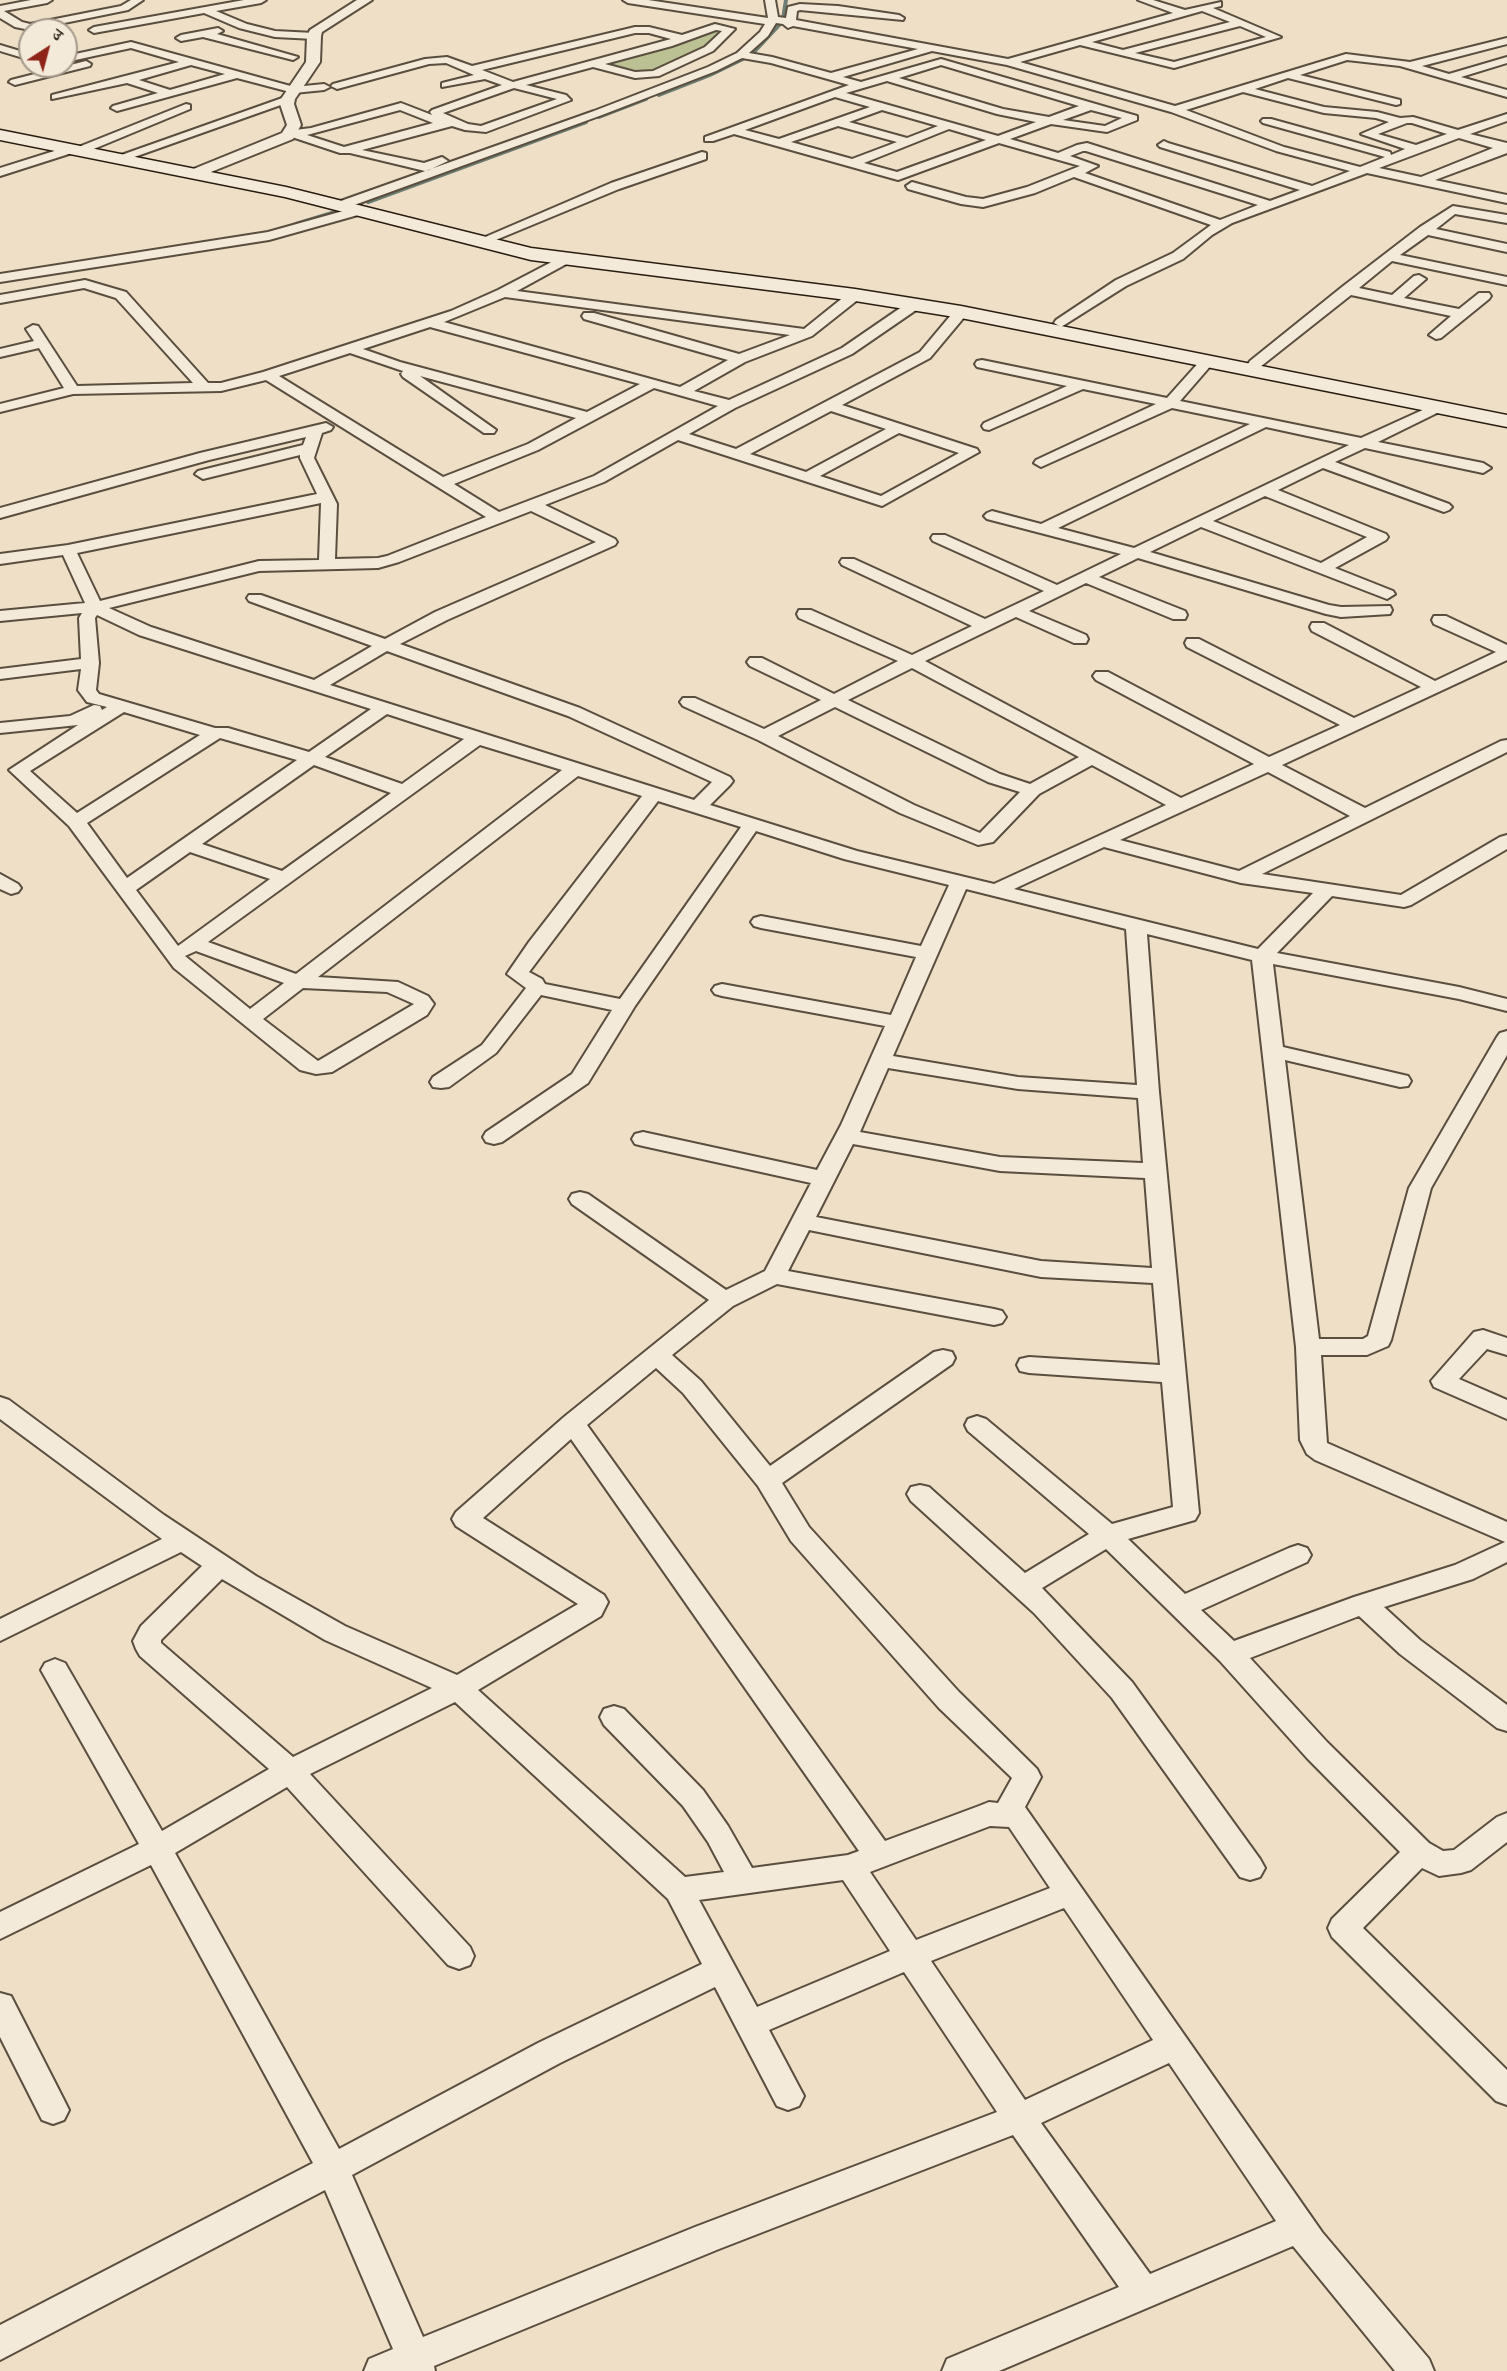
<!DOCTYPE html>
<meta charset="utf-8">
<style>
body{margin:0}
#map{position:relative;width:1507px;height:2371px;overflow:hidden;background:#eedfc6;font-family:Alegreya,"Noto Serif Devanagari",serif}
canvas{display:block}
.north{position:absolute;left:18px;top:18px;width:60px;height:60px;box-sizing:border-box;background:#f4eada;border:2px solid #a3988a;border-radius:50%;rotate:36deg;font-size:16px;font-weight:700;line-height:24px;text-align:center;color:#291d12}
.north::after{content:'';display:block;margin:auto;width:21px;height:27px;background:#8f2418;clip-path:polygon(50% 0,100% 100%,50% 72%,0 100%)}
</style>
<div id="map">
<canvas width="1507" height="2371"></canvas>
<div class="north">उ</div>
</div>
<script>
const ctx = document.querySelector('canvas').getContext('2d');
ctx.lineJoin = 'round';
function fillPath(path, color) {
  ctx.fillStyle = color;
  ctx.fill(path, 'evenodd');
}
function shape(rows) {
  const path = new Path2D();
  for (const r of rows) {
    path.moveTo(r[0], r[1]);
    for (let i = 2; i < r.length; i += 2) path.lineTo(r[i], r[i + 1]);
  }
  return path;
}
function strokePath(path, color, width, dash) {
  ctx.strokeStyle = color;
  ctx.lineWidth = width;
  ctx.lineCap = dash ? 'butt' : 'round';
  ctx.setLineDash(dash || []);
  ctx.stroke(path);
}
fillPath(shape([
 [718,28,726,30,706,47,648,73,607,63,681,43]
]), '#bbc193');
strokePath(shape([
 [783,19,786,0],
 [754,52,782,22],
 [659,95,710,75,747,57],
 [599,117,646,99],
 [368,202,586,122],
 [296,224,345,209]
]), '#6c7d73', 4);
const minor = shape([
 [31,0,52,0,47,3,4,11,22,22,30,24,121,6,131,0,143,0,128,10,30,30,15,27,0,18,0,6,31,0],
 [244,0,266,0,261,3,216,11,247,24,275,31,314,33,319,36,314,39,275,37,239,28,204,13,94,33,89,30,94,27,244,0],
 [623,0,648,0,768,18,765,0,775,0,778,17,786,18,788,7,800,4,838,6,899,15,904,18,903,20,800,10,797,11,796,20,1008,59,1173,13,1138,0,1153,0,1185,10,1221,2,1221,6,1213,8,1281,37,1174,68,1080,45,1020,62,1175,106,1346,54,1410,62,1507,38,1507,44,1422,66,1449,74,1507,57,1507,63,1461,77,1507,90,1507,97,1400,66,1347,60,1300,75,1400,100,1400,104,1396,105,1288,78,1255,89,1324,107,1377,112,1400,118,1413,117,1458,130,1507,114,1507,121,1470,134,1507,143,1507,153,1435,180,1507,195,1507,203,1367,173,1232,223,1212,235,1183,259,1126,286,1061,327,1054,323,1056,320,1116,280,1173,253,1211,225,1074,177,1035,193,983,207,961,204,908,189,906,186,912,182,966,197,983,199,1027,187,1080,166,999,143,898,180,734,134,713,141,705,141,705,137,849,85,771,63,742,58,716,71,602,115,346,208,338,208,336,205,338,202,594,111,708,67,737,53,760,32,765,24,628,3,623,0],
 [1202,11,1230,22,1123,50,1092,42,1202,11],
 [776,23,783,24,788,28,793,26,918,49,831,73,772,57,749,53,768,36,776,23],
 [1240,26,1266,37,1174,62,1135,53,1240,26],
 [932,51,1007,65,1171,112,1276,151,1350,171,1312,186,1168,143,1164,141,1158,145,1160,147,1300,190,1270,201,1087,143,1077,145,1058,153,1010,139,1051,124,1107,132,1137,120,1137,116,941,59,861,82,843,77,932,51],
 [941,65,1079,106,1049,117,1003,109,899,78,941,65],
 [887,81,997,114,1036,122,998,136,846,93,887,81],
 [1243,92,1324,113,1376,118,1389,122,1361,134,1405,149,1391,155,1390,152,1271,119,1263,119,1261,121,1263,123,1385,157,1360,167,1284,147,1186,110,1243,92],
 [835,97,870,107,779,139,745,130,835,97],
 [882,110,938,126,907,138,849,122,882,110],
 [1091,110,1122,118,1105,126,1063,120,1091,110],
 [1407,123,1412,123,1447,134,1416,145,1378,134,1407,123],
 [838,126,897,142,852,159,791,142,838,126],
 [949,129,986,140,897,172,864,163,949,129],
 [1459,138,1493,148,1421,177,1379,168,1459,138],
 [1083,151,1086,151,1258,205,1220,220,1085,173,1098,166,1070,156,1083,151],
 [715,24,735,29,713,51,659,76,635,78,593,67,526,85,566,95,571,100,486,132,465,130,452,126,362,150,424,163,442,157,448,161,429,170,425,171,350,153,340,153,289,136,285,133,287,131,311,128,401,103,432,115,430,112,432,110,502,85,485,79,442,87,442,83,474,75,446,63,429,64,337,89,331,86,333,84,425,59,447,57,472,66,635,27,649,27,682,35,715,24],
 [716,30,722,31,705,47,653,71,635,72,605,64,672,46,716,30],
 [635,33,649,33,671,39,513,82,482,70,635,33],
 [514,88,557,99,481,126,468,124,443,113,514,88],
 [400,110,433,123,344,147,307,135,400,110],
 [218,28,223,31,217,34,298,57,293,60,203,37,181,41,176,38,181,35,218,28],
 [131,42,294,87,324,84,330,87,324,90,294,93,237,78,117,111,111,108,113,106,158,93,127,83,52,99,52,95,179,62,131,48,66,62,66,56,131,42],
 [191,65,225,74,170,90,139,80,191,65],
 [0,45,30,54,30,60,0,51,0,45],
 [86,61,91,64,90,66,15,85,9,82,11,80,86,61],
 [288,96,294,99,292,101,123,161,119,162,113,158,288,96],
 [186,104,190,105,190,109,84,153,75,152,0,176,0,168,67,147,76,148,186,104],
 [702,152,706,153,706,159,619,189,486,244,478,244,476,241,611,183,702,152],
 [361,206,367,210,365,213,269,240,0,282,0,274,268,232,361,206],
 [1453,206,1507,215,1507,223,1455,214,1436,229,1507,244,1507,252,1428,235,1400,255,1507,277,1507,285,1392,261,1359,288,1392,295,1414,276,1419,275,1426,279,1404,298,1459,309,1479,293,1489,293,1491,296,1489,299,1441,338,1436,339,1429,335,1451,316,1351,295,1260,367,1250,367,1248,364,1250,361,1342,287,1420,227,1453,206],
 [565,255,570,256,571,259,570,262,517,291,804,329,850,292,860,292,862,295,860,298,812,336,745,362,694,391,729,400,842,348,909,302,919,302,921,305,919,308,852,354,735,408,689,434,736,449,920,352,956,309,966,309,968,312,966,315,930,358,842,405,977,449,979,452,882,506,678,440,604,482,545,505,615,539,617,542,615,545,447,620,400,644,580,708,730,777,733,781,730,785,710,805,857,851,994,884,1166,805,1092,765,1039,794,993,842,978,845,900,813,758,740,683,706,680,702,683,698,695,698,764,729,821,700,750,666,747,662,750,658,762,658,834,694,898,661,799,618,797,614,799,610,811,610,912,655,972,626,842,565,840,562,842,559,854,559,985,619,1044,591,933,541,931,538,933,535,945,535,1057,585,1121,554,987,519,984,516,987,513,992,511,1041,524,1250,424,1172,408,1041,467,1034,463,1036,460,1156,404,1083,389,989,430,984,429,982,426,984,423,1067,386,977,367,975,364,977,361,982,360,1167,398,1201,360,1206,359,1213,363,1180,401,1361,438,1438,403,1443,404,1445,407,1443,410,1378,442,1483,463,1491,468,1483,473,1365,448,1335,462,1449,504,1452,507,1449,510,1444,512,1323,468,1278,490,1386,534,1388,537,1386,540,1335,568,1393,591,1395,594,1387,599,1201,527,1150,552,1329,605,1341,607,1390,606,1392,610,1390,614,1341,617,1326,614,1138,558,1099,577,1185,611,1187,615,1185,619,1173,619,1086,583,1029,611,1086,635,1088,639,1086,643,1074,643,1016,617,925,661,1181,798,1254,764,1096,680,1093,676,1096,672,1108,672,1269,757,1340,725,1187,647,1185,643,1187,639,1199,639,1354,718,1421,687,1312,631,1310,627,1312,623,1324,623,1435,681,1496,652,1434,624,1432,620,1434,616,1446,616,1507,645,1507,660,1282,765,1365,808,1501,741,1507,740,1507,752,1262,874,1401,895,1500,837,1507,835,1507,849,1411,905,1404,907,1332,896,1277,953,1459,987,1507,999,1507,1011,1459,999,1273,964,1283,1047,1408,1076,1411,1081,1408,1086,1400,1087,1285,1060,1319,1339,1363,1339,1368,1336,1409,1188,1497,1037,1500,1033,1507,1031,1507,1055,1431,1188,1391,1340,1388,1346,1367,1355,1321,1355,1327,1443,1507,1522,1507,1562,1473,1579,1384,1607,1420,1640,1507,1705,1507,1731,1497,1728,1400,1654,1359,1616,1250,1658,1327,1742,1429,1843,1443,1851,1454,1850,1497,1817,1507,1813,1507,1842,1471,1870,1461,1873,1439,1876,1422,1868,1363,1928,1507,2070,1507,2105,1496,2101,1332,1937,1328,1928,1332,1919,1400,1852,1307,1758,1220,1661,1106,1549,1042,1588,1132,1682,1260,1859,1265,1868,1260,1877,1250,1880,1240,1877,1112,1698,1034,1613,911,1501,907,1494,911,1487,920,1485,929,1487,1025,1573,1089,1534,968,1431,965,1425,968,1419,977,1416,986,1419,1112,1524,1173,1507,1162,1382,1029,1373,1020,1371,1017,1365,1020,1359,1029,1357,1160,1365,1153,1283,1041,1277,809,1230,788,1271,994,1309,1002,1311,1006,1317,1002,1323,994,1325,777,1284,733,1306,672,1355,701,1381,770,1466,934,1352,943,1350,952,1352,955,1358,952,1364,782,1483,809,1527,959,1692,1037,1769,1041,1777,1025,1807,1322,2232,1429,2359,1434,2371,1395,2371,1293,2246,999,2371,942,2371,947,2359,1119,2287,1013,2135,719,2249,434,2366,435,2371,364,2371,369,2359,393,2349,325,2190,0,2360,0,2325,313,2163,151,1865,0,1939,0,1912,139,1844,41,1670,45,1663,55,1659,65,1663,162,1831,269,1769,140,1656,136,1649,133,1641,141,1626,202,1566,181,1552,0,1641,0,1619,162,1539,0,1419,0,1397,9,1400,164,1515,256,1576,345,1626,457,1675,578,1604,456,1526,452,1519,456,1512,564,1417,709,1300,572,1204,569,1199,572,1194,580,1192,588,1194,726,1290,765,1271,811,1183,643,1146,635,1144,632,1139,635,1134,643,1132,817,1170,841,1125,885,1026,722,996,715,994,712,990,715,986,722,984,891,1015,916,957,761,928,754,926,751,922,754,918,761,916,921,946,949,885,844,859,756,831,635,1006,588,1083,502,1142,494,1144,486,1142,483,1137,486,1132,572,1074,612,1010,541,995,496,1053,449,1087,441,1088,433,1087,430,1082,433,1077,482,1045,526,988,507,974,529,942,642,796,578,776,318,977,398,982,428,996,434,1004,427,1015,332,1072,316,1074,300,1070,174,968,69,826,9,770,78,725,0,733,0,723,70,716,94,705,100,706,102,710,107,707,87,702,78,690,81,669,0,679,0,669,81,659,79,618,82,613,0,621,0,611,85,603,63,555,0,564,0,554,68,545,317,494,300,458,300,455,203,479,195,474,198,471,303,445,306,437,209,460,0,518,0,508,200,453,326,423,333,427,331,430,322,433,314,458,337,504,335,559,378,558,387,556,486,517,266,380,221,391,73,394,0,412,0,404,64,388,39,348,0,357,0,349,34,341,26,329,33,325,38,326,77,386,193,383,116,298,84,288,0,303,0,295,85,280,126,292,208,383,221,383,263,372,451,311,498,290,565,255],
 [505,297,790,335,739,354,594,313,584,313,582,316,584,319,728,360,680,387,444,322,505,297],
 [430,327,640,384,587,412,400,362,363,349,430,327],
 [350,353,403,371,401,374,403,377,484,433,494,433,496,430,420,376,576,418,528,444,443,477,279,376,350,353],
 [654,388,718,406,594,476,499,512,454,484,538,450,654,388],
 [831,411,886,429,806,472,750,454,831,411],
 [1266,427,1349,445,1134,548,1058,528,1266,427],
 [899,433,959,453,881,496,820,476,899,433],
 [1265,496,1367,537,1321,563,1213,521,1265,496],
 [321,503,319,560,259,561,100,601,77,553,321,503],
 [531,511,596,542,435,612,385,639,261,595,249,595,247,598,249,601,372,646,314,680,151,627,109,608,259,571,378,568,399,562,531,511],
 [97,615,139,635,371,709,309,752,228,728,215,728,99,694,96,690,99,663,95,618,97,615],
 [387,651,568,716,712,782,694,800,330,685,387,651],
 [912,668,1079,757,1030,784,1000,774,848,700,912,668],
 [835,707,988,782,1020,792,980,833,914,805,778,736,835,707],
 [124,712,200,735,77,813,30,771,124,712],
 [387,714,464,739,402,784,325,757,387,714],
 [220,738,297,760,127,878,87,823,220,738],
 [480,745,562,770,296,974,208,942,480,745],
 [314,765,391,793,282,871,202,844,314,765],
 [1268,772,1350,816,1239,871,1120,840,1268,772],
 [658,801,741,827,620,999,545,984,542,979,529,972,658,801],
 [1104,847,1241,883,1313,893,1258,949,1014,889,1104,847],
 [190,852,270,879,178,946,136,890,190,852],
 [966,889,1126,929,1137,1085,1018,1077,893,1056,966,889],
 [1147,934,1252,960,1296,1347,1300,1440,1307,1454,1315,1460,1505,1542,1455,1565,1354,1597,1234,1641,1201,1610,1307,1562,1311,1555,1307,1548,1298,1545,1289,1548,1185,1594,1128,1539,1195,1520,1199,1513,1159,1092,1147,934],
 [196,951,284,983,250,1009,185,956,196,951],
 [303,988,387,992,414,1004,318,1061,263,1019,303,988],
 [888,1068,1018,1089,1138,1098,1143,1163,1000,1157,860,1132,888,1068],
 [853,1144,1000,1171,1145,1178,1152,1268,1041,1261,816,1217,853,1144],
 [656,1368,683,1393,758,1486,791,1541,939,1708,1010,1776,1012,1778,998,1803,989,1802,979,1806,885,1841,587,1425,656,1368],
 [571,1439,859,1851,848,1855,752,1868,728,1826,703,1790,624,1709,614,1706,604,1709,600,1717,604,1725,683,1806,708,1842,724,1872,685,1877,478,1690,601,1616,608,1602,604,1595,483,1518,571,1439],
 [222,1579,325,1640,432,1688,293,1757,161,1643,161,1640,222,1579],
 [455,1702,668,1899,702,1964,538,2043,339,2149,175,1853,287,1787,448,1965,459,1969,470,1965,474,1956,470,1947,310,1774,455,1702],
 [990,1826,1009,1827,1050,1888,916,1940,870,1872,990,1826],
 [843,1880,890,1951,757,2007,699,1900,843,1880],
 [1064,1908,1153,2040,1025,2100,931,1961,1064,1908],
 [904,1972,997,2112,695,2227,423,2337,352,2175,560,2063,715,1987,777,2106,788,2110,799,2106,804,2096,769,2030,904,1972],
 [1169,2063,1276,2221,1150,2274,1041,2123,1169,2063],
 [0,874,18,884,21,888,18,892,11,894,0,889,0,874],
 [1483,1330,1507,1338,1507,1355,1487,1349,1459,1379,1507,1400,1507,1419,1434,1387,1431,1381,1474,1332,1483,1330],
 [0,1993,11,1996,64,2100,69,2110,64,2120,53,2124,42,2120,0,2037,0,1993]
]);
const tertiary = shape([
 [357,0,372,0,322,32,321,36,320,62,295,99,294,104,301,125,293,139,201,176,191,176,188,173,191,170,282,133,287,125,280,104,281,99,306,62,307,36,310,30,357,0]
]);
const secondary = shape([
 [0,130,286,187,531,248,855,289,961,306,1507,415,1507,427,961,318,855,301,531,260,285,197,0,140,0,130]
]);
strokePath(minor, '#5a4e3f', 4);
strokePath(tertiary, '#5a4e3f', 4);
strokePath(secondary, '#291d12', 3);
fillPath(minor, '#f4eada');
fillPath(tertiary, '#f4eada');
fillPath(secondary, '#f4eada');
</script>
